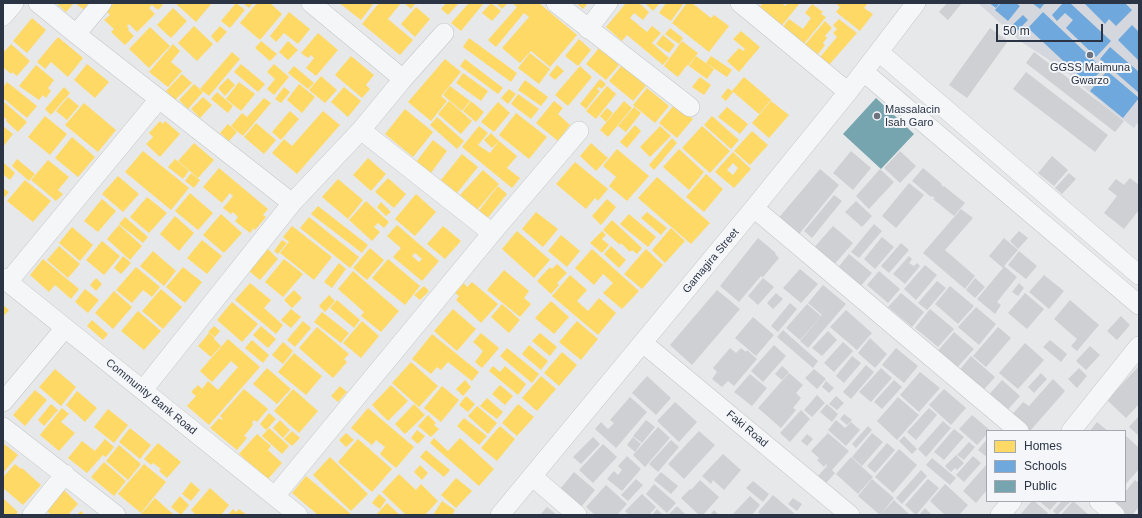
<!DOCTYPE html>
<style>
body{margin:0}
#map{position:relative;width:1142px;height:518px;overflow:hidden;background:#e6e8ea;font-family:Arial,sans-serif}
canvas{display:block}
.frame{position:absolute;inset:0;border:4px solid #2b3445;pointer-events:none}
.legend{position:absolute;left:986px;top:430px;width:140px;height:72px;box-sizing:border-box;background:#f4f6f9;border:1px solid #a4a8b1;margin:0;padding:5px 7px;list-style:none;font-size:12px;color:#2b3445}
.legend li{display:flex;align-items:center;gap:8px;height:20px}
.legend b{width:20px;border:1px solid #a4a8b1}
.scale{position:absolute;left:996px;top:24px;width:107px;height:18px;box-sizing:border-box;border:2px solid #2b3445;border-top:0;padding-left:5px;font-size:12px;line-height:14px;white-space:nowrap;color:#2b3445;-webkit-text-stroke:3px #f4f6f9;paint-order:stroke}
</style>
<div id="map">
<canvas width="1142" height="518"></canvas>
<div class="frame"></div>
<ul class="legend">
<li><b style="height:11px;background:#ffd966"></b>Homes</li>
<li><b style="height:11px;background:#6fa8dc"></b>Schools</li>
<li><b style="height:11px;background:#76a5af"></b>Public</li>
</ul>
<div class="scale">50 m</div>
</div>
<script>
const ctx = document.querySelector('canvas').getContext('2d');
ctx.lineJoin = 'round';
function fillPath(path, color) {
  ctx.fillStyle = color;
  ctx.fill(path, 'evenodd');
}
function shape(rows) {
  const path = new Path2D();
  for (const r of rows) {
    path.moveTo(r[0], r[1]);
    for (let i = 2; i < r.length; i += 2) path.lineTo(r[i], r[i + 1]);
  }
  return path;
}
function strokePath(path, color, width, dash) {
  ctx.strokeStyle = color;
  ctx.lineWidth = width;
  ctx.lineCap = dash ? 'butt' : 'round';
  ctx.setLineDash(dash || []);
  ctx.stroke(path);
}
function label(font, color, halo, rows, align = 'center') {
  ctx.font = font + ' Arial,sans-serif';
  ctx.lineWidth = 4;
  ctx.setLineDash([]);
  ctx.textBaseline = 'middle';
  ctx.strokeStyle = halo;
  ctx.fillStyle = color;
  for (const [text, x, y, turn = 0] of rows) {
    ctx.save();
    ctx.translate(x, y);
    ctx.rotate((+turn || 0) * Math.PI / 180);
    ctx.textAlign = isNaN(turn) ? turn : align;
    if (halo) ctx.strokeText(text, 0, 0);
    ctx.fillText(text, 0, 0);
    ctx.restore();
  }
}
fillPath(shape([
 [978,3,1139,3,1139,121,1134,128,1104,105,1063,69,1020,41]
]), '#d4d7dd');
fillPath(shape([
 [56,3,74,3,66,12],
 [75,3,90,3,84,10],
 [114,3,161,3,163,5,158,10,152,5,149,8,155,14,137,32,129,24,127,26,129,29,128,30,134,36,125,45,111,32,114,29,104,20,110,15,106,11],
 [175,3,212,3,196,22],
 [236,3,245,10,230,28,221,21],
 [243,3,253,3,249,8],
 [257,3,270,3,282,14,260,40,240,23],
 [339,3,374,3,361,20],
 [379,3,401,3,388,19,413,40,400,55,362,24],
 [404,3,416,3,411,9],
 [446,3,459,3,448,15,441,9],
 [469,3,484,3,461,31,451,23],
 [491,3,501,11,492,21,482,13],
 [496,3,508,3,502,9],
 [512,3,539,3,577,35,550,67,531,51,520,63,502,48,529,17,524,13,496,47,488,40,517,7],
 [576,3,588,3,583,9],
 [626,3,639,3,649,12,643,20,634,13,630,18,647,32,652,26,661,33,652,43,669,58,663,65,627,35,622,41,606,27],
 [645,3,660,3,653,11],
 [666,3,684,3,671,21,659,13],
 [687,3,692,3,711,18,714,15,729,26,709,52,672,23],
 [763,3,782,3,785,6,788,3,800,3,779,29,756,11],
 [835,3,868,3,864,8,873,14,860,31,836,12,840,7],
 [812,4,823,12,821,14,826,17,802,46,781,29,789,19,803,29,811,18,805,13],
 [416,7,430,19,415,37,401,24],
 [173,8,187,21,171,38,157,25],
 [289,12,310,29,298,44,284,33,276,42,270,36],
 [32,18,46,30,27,53,13,41],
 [839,19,857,33,829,65,820,57,837,37,833,33,837,29,833,25],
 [825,21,832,28,825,36,827,38,823,43,825,45,816,57,803,47],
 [194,26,213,44,197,61,178,43],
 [220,26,227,32,217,43,211,36],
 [150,27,170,46,149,68,129,49],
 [670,28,683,38,679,44,665,34],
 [741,31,760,47,739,72,727,61,739,48,743,51,745,49,733,39],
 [318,33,338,50,316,76,306,68,314,58,311,55,308,58,301,53],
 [663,35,675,45,669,53,656,44],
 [58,37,83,58,68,77,51,62,45,69,37,62],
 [469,38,517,73,511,82,463,47],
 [579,39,591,50,578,66,565,56],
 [261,41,277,54,270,61,255,48],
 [288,41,298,50,288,60,279,52],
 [682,41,698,53,688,66,687,65,678,77,664,66],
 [11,44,30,61,17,76,12,72,11,74,3,67,3,53],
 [173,44,180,51,171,62,182,71,168,87,149,72],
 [599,48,619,65,606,80,586,64],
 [232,52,240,59,209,96,200,89],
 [530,53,550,69,539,84,518,68],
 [351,56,374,75,366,85,370,89,362,98,335,75],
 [696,56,714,69,707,79,689,66],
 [711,56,732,70,727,77,706,63],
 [445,59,461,72,441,96,447,101,431,121,408,102],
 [465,59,503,88,498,94,460,66],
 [87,64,109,82,95,98,74,80],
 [241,64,265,84,258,92,234,72],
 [274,64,289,77,274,95,267,89,275,79,267,72],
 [36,65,54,80,48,88,51,91,46,98,43,95,39,100,19,86],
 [557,65,564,71,555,80,549,75],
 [622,65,646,86,633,101,609,81],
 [294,66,314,83,308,89,288,73],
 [580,66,592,77,568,106,555,95],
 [463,73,488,91,481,101,456,83],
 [182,74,192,83,175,100,166,91],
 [321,76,337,90,325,103,309,90],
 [700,77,711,85,704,95,692,87],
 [744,77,771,100,759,114,732,91],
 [228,78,235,85,225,96,218,88],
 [600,79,606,84,602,89,599,87,597,89,600,91,586,109,580,104],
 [525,80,548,97,541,106,518,90],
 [7,82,37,106,27,118,3,98,3,87],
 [239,82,255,94,241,111,226,99],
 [194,84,203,92,188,109,179,100],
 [299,84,315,97,302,113,287,100],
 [450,86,470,101,462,111,443,95],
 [607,86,616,94,596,119,586,111],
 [64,87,70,93,51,115,45,109],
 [284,87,290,92,281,103,275,99],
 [344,87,361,101,348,117,331,102],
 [647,88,669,106,655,123,633,105],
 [728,88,733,92,726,101,721,97],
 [509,89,516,94,508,104,501,98],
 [217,92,233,106,228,113,211,99],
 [518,94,539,109,531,119,511,104],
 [68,97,79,106,67,120,56,111],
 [203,97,212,105,200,118,191,109],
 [264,98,271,103,243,136,231,126,242,113,247,117],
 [3,101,27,122,18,132,6,121,7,120,3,116],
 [449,101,472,121,461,134,438,114],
 [471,101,484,112,476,122,463,111],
 [554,101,563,108,558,114,570,125,558,141,536,123],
 [624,101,632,108,608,137,600,130],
 [771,101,789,115,769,138,752,123],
 [498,102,510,113,494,132,481,122],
 [84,103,116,130,98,152,65,125],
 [675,104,693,119,677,138,659,123],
 [634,107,641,113,626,132,618,126],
 [727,107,748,124,740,134,718,117],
 [607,108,613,113,606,122,600,116],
 [405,109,433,132,413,157,385,134],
 [290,111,299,119,281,140,272,132],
 [323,111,340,125,297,174,272,153,284,139,292,146],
 [516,113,547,137,529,159,499,135],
 [45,116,67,134,50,155,28,137],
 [712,116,739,140,731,149,704,125],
 [437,117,464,141,457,149,430,125],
 [160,121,163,124,165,121,180,134,160,157,146,144,153,137,149,133],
 [256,123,276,140,264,154,244,137],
 [228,124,237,132,229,141,220,133],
 [635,125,641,131,627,148,620,142],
 [3,126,13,134,3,147],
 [479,126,488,133,478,145,490,153,499,141,517,156,507,168,520,178,512,188,462,147],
 [660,126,671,136,650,157,640,147],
 [702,126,730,151,710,173,682,148],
 [752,131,768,145,750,165,734,151],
 [491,133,499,141,492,148,484,140],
 [72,137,95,157,78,177,55,158],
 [672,138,677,143,654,170,649,165],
 [433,140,447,151,431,173,416,162],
 [194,143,214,160,198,178,178,161],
 [591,143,608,158,596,171,580,156],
 [617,149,649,176,627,201,609,186,616,177,603,166],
 [679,149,704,172,689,190,663,167],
 [143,151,189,188,171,210,125,172],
 [733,152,751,169,734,188,715,172],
 [733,163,738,168,733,175,727,170],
 [462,154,478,167,457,193,441,180],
 [368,158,386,174,371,191,353,175],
 [17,159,35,174,29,181,12,166],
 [175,159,189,171,183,179,168,167],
 [48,160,69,177,58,190,63,194,56,201,31,180],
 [3,162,15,173,10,180,3,174],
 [575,162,608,189,598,201,595,198,586,209,556,184],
 [219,168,268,209,263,215,266,217,255,230,252,227,253,229,250,233,235,221,238,217,233,212,231,214,223,208,233,196,230,193,222,203,203,187],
 [483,170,499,184,477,210,460,195],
 [191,173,200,180,194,188,185,181],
 [706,174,723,189,704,212,686,197],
 [118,176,139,194,123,212,102,194],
 [657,177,710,223,691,244,638,198],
 [388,178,406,194,394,208,375,192],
 [338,179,363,200,348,219,322,197],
 [25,180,51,201,33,222,7,201],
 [498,186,507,194,486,220,477,213],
 [3,188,9,192,3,199],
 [190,193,213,213,198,230,175,211],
 [416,194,436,212,415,236,395,219],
 [147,197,167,213,149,233,130,217],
 [102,199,116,211,98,232,84,221],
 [607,199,616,207,601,225,592,216],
 [366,201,389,222,384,228,378,223,374,227,380,232,372,241,349,220],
 [381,202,391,212,386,216,377,207],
 [318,206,368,245,362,253,311,214],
 [536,212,558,229,543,247,522,229],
 [647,212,667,228,661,235,641,218],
 [221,214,242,233,224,253,203,235],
 [629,214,656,237,648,247,620,224],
 [175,216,194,233,179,251,160,234],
 [125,217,148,237,143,243,119,224],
 [309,217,359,257,350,268,300,228],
 [612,220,642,248,637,254,632,250,630,252,621,243,620,245,603,230],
 [119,225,142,246,130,260,107,239],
 [397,225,439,261,422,281,393,257,401,248,387,236],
 [415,253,422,259,419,262,412,256],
 [292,226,332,257,314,280,280,253,289,242,283,237],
 [443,226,461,241,445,259,427,244],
 [72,227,93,245,80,261,59,243],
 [671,228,685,241,665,263,652,250],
 [517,231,550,260,534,278,502,249],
 [602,231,606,235,602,239,609,245,602,253,590,243],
 [561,235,580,251,567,267,548,251],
 [202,240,222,256,207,274,187,258],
 [282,240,287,243,278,254,274,251],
 [102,241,120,256,104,275,86,260],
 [59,246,80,264,68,278,47,260],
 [611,246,626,260,619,268,604,254],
 [370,248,384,260,367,280,353,268],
 [268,249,278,259,260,280,249,271],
 [592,249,639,291,622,309,603,293,613,283,603,274,594,285,575,268],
 [646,249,663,265,642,289,624,274],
 [153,251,176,271,164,286,140,266],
 [123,256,131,263,121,274,114,268],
 [43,259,79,289,71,299,55,285,49,292,30,275],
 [284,259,303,274,283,297,265,282],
 [388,259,420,286,405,305,372,278],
 [339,263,346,269,332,288,324,282],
 [557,264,567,273,557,283,559,285,551,294,537,281,550,267,552,269],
 [136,267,160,287,152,297,143,290,132,303,116,290],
 [183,267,202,282,185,303,166,287],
 [504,270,529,291,524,298,531,304,520,317,487,290],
 [353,271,399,311,381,332,361,316,364,312,338,289],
 [570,275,587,290,577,301,588,311,599,298,616,313,598,335,552,296],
 [96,278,102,284,96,291,90,285],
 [472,282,498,304,481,323,456,300,459,296,455,293,464,283,467,287],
 [250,283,271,300,264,308,283,325,276,334,235,300],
 [424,286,429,291,420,300,414,295],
 [85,289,99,300,88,313,75,302],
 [161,289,182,307,163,329,142,311],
 [294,290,302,298,292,308,284,300],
 [114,291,132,307,113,329,95,313],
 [329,295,335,301,325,312,319,306],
 [337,300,360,320,354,328,330,308],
 [551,301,569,317,554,334,535,318],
 [232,302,258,324,242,342,217,320],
 [502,304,520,320,509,333,491,317],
 [3,305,9,310,3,317],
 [291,309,301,317,291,328,281,320],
 [453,309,476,329,457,351,434,331],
 [138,311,161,331,144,350,121,331],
 [322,312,349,333,341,343,314,322],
 [92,320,108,334,103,340,87,326],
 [303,321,311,328,295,347,287,340],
 [362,321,379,336,361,358,343,343],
 [577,321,598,339,581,360,559,342],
 [214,326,220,331,215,337,208,332],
 [261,326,276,339,268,348,253,335],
 [317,327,349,354,344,359,347,362,333,378,299,348],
 [209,333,215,338,214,339,221,346,211,357,198,346],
 [481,333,499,348,482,368,475,362,483,351,473,342],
 [540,333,557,347,550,356,532,341],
 [432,334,479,372,472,381,448,362,441,370,437,367,431,374,412,359],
 [228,339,260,367,209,425,187,406,196,396,191,392,198,385,202,389,208,381,218,390,238,367,231,361,212,382,200,371],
 [252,340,269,355,263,363,245,348],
 [283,342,293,351,283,364,272,355],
 [529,345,548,361,541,370,522,354],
 [507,348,539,374,532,383,500,356],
 [562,352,577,365,559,386,544,373],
 [294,353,322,376,306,395,278,372],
 [411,362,438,386,419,407,392,383],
 [493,366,500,372,505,366,526,384,518,395,489,371],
 [267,368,291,389,277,404,253,384],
 [55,369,76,387,61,406,39,387],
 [541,376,556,389,537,411,522,398],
 [465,380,471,387,463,396,456,389],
 [391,385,408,401,388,421,372,405],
 [500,385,513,396,505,405,492,394],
 [340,386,347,392,338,402,331,396],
 [442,386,459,400,441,422,424,408],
 [244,389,268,409,257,422,254,420,252,423,253,425,244,436,247,438,237,450,210,428,219,418,222,420,223,419,220,416],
 [293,389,318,411,299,433,274,411],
 [35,390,47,400,25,426,13,415],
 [77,391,97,408,85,422,66,405],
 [466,396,475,404,468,412,459,405],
 [487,398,503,412,497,419,480,406],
 [51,404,58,410,44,426,38,420],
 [414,404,425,415,405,434,395,424],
 [518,404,534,417,517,436,502,423],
 [477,406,497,423,488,434,468,416],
 [62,408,69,414,61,422,75,433,59,451,40,435],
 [368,408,414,447,396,468,380,454,385,447,376,440,372,445,351,428],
 [108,409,128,425,114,443,94,427],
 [269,413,276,419,266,430,260,424],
 [428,415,436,423,434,425,439,429,431,437,418,426],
 [464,418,487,436,479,445,457,426],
 [280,420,290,430,283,438,273,428],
 [500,426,515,439,497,461,481,448],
 [130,428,151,445,140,459,119,442],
 [269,428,289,446,282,454,262,436],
 [417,430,425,436,418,444,411,438],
 [292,431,300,438,292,446,284,439],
 [346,433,354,440,346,447,339,440],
 [257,434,271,446,268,450,282,463,268,479,239,454],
 [434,438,448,451,460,438,494,469,479,486,430,443],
 [105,439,114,447,106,457,103,455,87,473,68,458,82,441,95,451],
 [358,439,392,469,372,492,338,462],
 [3,443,18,455,3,473],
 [158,443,181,462,167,478,159,471,161,469,153,463,151,465,144,459],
 [119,445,141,464,128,480,106,461],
 [426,450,450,470,444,477,420,457],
 [330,457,368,494,351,511,313,475],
 [104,462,126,481,114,496,91,477],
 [15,464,21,469,22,468,41,485,23,505,3,488,3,477],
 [144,464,166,482,141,513,118,494],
 [420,465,428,473,422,480,414,472],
 [399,474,416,490,421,484,438,501,425,515,406,515,382,492],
 [306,476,351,514,350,515,318,515,292,493],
 [456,478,472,491,456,508,441,495],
 [191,482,200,490,191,501,182,494],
 [210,488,229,505,221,515,196,515,191,510],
 [63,489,78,504,68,515,51,515,45,509],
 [379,494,386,500,380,509,372,503],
 [180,496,189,505,181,515,171,507],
 [3,498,18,512,15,515,3,515],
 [155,498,174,515,142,515,141,514],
 [442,501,455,510,452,515,433,515],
 [387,503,400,515,376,515],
 [233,509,236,512,239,509,247,515,228,515],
 [81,511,85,515,77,515]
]), '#ffd966');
fillPath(shape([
 [989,3,1000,3,996,8],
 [1001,3,1016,3,1020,6,1008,21,995,10],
 [1032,3,1045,3,1040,9],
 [1063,3,1070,3,1111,41,1096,57,1066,28,1073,20,1065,13,1057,21,1052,15],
 [1084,3,1125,3,1132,10,1116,26,1109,19,1105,24],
 [1043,12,1103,69,1088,84,1028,28],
 [1023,15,1028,20,1015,33,1009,28],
 [1132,25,1139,32,1139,61,1118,40],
 [1110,47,1139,72,1139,93,1100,59],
 [1107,71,1139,98,1123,118,1090,91]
]), '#6fa8dc');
fillPath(shape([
 [876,98,914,134,881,169,843,134]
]), '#76a5af');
fillPath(shape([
 [947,3,962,3,948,20,939,12],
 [990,28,1008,41,967,98,949,85],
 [1034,52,1124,121,1115,132,1026,63],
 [1026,72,1108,135,1095,152,1013,89],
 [851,151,871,168,853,190,833,173],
 [900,151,916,166,900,183,884,168],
 [1052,156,1068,170,1054,186,1038,173],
 [923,168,942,184,941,185,944,187,944,186,965,203,954,216,933,199,935,198,932,196,931,197,912,181],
 [820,169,839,185,796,238,776,221],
 [880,169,894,182,869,209,856,196],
 [1069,173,1076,179,1062,194,1055,188],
 [1130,178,1139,185,1139,210,1124,229,1104,213,1117,196,1108,189,1116,179,1124,185],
 [909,183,924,195,896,228,882,216],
 [834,195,842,201,812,238,804,231],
 [856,201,872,216,862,227,845,212],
 [961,209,973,218,945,250,975,276,965,289,923,253],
 [874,224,882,231,859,258,851,252],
 [833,226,853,243,832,267,812,250],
 [1019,231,1028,238,1018,249,1010,241],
 [882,237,894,247,875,269,864,259],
 [758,238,776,253,775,254,779,258,763,277,761,276,739,302,720,286],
 [1004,238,1018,250,1004,266,1017,277,997,302,1001,305,995,314,977,299,1003,268,989,256],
 [901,243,909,250,889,273,881,266],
 [1019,251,1037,266,1026,279,1008,265],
 [849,254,872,273,858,289,836,270],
 [909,256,912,259,909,263,914,266,917,263,920,266,905,284,893,274],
 [925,265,937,275,916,300,904,289],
 [800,269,818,284,801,303,783,288],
 [879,271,900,289,888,303,867,285],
 [1044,275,1064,291,1049,309,1029,292],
 [763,278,774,287,758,305,748,296],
 [975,278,985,287,975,298,966,290],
 [937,281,946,288,927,310,918,303],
 [1019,283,1024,288,1018,296,1012,292],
 [823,285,846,304,808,348,800,341,822,315,808,303],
 [950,286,974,306,958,324,935,304],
 [717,290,740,309,692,365,670,345],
 [776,293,783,299,773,309,767,303],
 [901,293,924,312,912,327,888,307],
 [1025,293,1044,309,1027,329,1008,313],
 [1070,300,1099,325,1077,351,1071,346,1077,339,1054,319],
 [790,303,797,309,778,332,771,326],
 [807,304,821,316,800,340,786,328],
 [976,307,996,324,979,345,958,327],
 [930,309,954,329,938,347,915,328],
 [846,310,872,333,857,350,830,327],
 [1121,316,1130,325,1117,340,1107,331],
 [753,317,774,335,756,356,735,338],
 [998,327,1011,338,986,367,973,356],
 [783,330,818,361,813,368,777,337],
 [828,331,837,340,822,356,812,348],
 [954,332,974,349,954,371,935,354],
 [870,338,887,354,875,368,858,353],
 [1050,340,1067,354,1061,362,1043,347],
 [843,342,853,351,834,372,824,363],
 [1025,343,1044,360,1018,389,999,373],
 [774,345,786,356,763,382,751,371],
 [1090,346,1100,355,1086,370,1076,361],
 [730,348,736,353,741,348,746,352,747,350,757,359,734,386,728,381,722,387,712,379,717,372,713,368],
 [896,348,918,366,904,383,882,365],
 [852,356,861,363,844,383,836,376],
 [971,356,995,377,980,394,956,374],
 [866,365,874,372,851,399,843,392],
 [782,366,789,372,782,380,775,374],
 [1139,366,1139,404,1126,418,1107,400],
 [881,368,892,378,871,402,859,392],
 [1079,368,1087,376,1077,388,1068,379],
 [814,369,826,379,817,389,805,378],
 [920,372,940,388,919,412,900,395],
 [789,373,803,385,796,393,801,398,793,408,796,410,781,428,758,408],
 [1041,373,1047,379,1034,393,1028,387],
 [750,374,767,388,752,406,734,392],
 [647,376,671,398,656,415,632,393],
 [1053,379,1065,391,1030,431,1026,431,1010,417,1023,402,1029,406],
 [894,380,902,387,882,409,874,402],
 [1002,380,1020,396,1004,414,986,398],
 [826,381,834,388,829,393,822,387],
 [944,389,966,408,951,425,929,405],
 [817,395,825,403,812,417,804,410],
 [836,396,844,403,837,410,829,404],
 [630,397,647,412,616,448,595,429,601,422,608,429,614,423,610,420],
 [898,397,919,415,897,440,877,421],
 [675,402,697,422,679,442,657,421],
 [827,404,838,414,832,422,820,412],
 [929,408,937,415,916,440,907,432],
 [801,410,810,419,790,442,780,433],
 [844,414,852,420,847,425,840,419],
 [972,415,991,431,987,431,987,434,977,445,959,429],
 [1139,416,1139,436,1129,427],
 [646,420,655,427,642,443,633,436],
 [836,420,845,428,851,422,860,430,846,446,828,430],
 [943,421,951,428,926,457,918,449],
 [1097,422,1108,431,1090,431],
 [868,426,872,430,856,448,852,444],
 [658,427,670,438,645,467,633,455],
 [954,429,964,437,944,460,934,452],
 [699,431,715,445,684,479,668,464],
 [828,433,849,451,832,470,835,473,826,483,818,476,827,466,826,464,824,467,817,460,819,458,811,451],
 [872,433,883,442,862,466,852,457],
 [807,434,813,439,807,446,801,441],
 [1125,435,1139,448,1139,469,1125,485],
 [904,436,917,449,912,454,899,441],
 [593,437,600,444,581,464,573,457],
 [633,437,641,444,635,452,627,445],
 [987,439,987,457,978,450],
 [671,440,679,447,658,472,649,464],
 [969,442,975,447,964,460,957,455],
 [887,443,895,450,875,473,867,466],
 [603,444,617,457,593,483,579,470],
 [899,449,917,465,893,493,875,477],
 [723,454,741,470,724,490,713,480,711,484,702,476],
 [956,455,964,463,957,470,955,468,951,472,945,466],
 [627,456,641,469,622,491,607,479,614,471,618,475,622,470,618,466],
 [973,456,981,463,964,482,956,475],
 [851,457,873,477,858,494,836,474],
 [932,458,956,478,950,485,926,465],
 [987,464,987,490,976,503,963,491],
 [921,470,927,476,902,504,896,498],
 [574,472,595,490,581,507,560,489],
 [661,472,678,486,671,494,654,480],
 [636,479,643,485,628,501,621,495],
 [872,479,894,498,880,515,858,496],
 [928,479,939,488,916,515,905,505],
 [700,480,719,497,703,515,699,515,681,498,690,489,691,490],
 [1135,480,1139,483,1139,507,1132,515,1127,515,1115,504,1117,501,1125,501,1125,492],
 [753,481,769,494,763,502,746,488],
 [654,484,676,503,667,513,646,494],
 [945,484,968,505,959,515,945,515,930,501],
 [606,485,627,504,617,515,595,515,586,507],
 [642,494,656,507,649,515,629,515,625,511],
 [773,495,795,514,794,515,761,515,758,512],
 [750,496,760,505,752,515,732,515],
 [793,498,802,504,797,511,788,504],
 [894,500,910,515,881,514],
 [1032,501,1034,501,1048,513,1046,515,1020,515],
 [1039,501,1058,501,1050,510],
 [1062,501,1070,502,1057,515,1053,511],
 [1073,501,1089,515,1061,515],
 [677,506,685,514,684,515,668,515],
 [547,507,557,515,540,515],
 [925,508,932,515,919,515],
 [657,509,663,515,652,515],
 [714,510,719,515,710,515]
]), '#ced0d3');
const minor = shape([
 [38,3,76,34,292,203],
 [311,3,403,79],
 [556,3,690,107],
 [740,3,848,92],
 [3,16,14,3],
 [588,29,608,3],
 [76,34,102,3],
 [879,52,1139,275],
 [864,72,1139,305],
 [361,130,492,233],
 [754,208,1019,431],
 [3,278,298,515],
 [8,282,159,99],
 [643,343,850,515],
 [143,390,292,203,361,130,403,79,444,33],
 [3,402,65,328],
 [3,427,116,515],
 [1071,431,1139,346],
 [532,476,577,515],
 [275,496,492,233,579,131],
 [1099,501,1115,515],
 [32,515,65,474],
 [500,515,754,208,848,92,916,3],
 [1000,515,1012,501]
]);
strokePath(minor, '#c4c6c8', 20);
strokePath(minor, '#f5f6f7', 19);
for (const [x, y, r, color] of [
 [1090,55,4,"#6c737f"],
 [877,116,4,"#6c737f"]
]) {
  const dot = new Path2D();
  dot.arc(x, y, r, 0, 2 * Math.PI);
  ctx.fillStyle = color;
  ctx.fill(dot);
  strokePath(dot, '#f4f6f9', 1.5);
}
label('11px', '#2b3445', '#f4f6f9', [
 ["GGSS Maimuna",1090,68],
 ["Gwarzo",1090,81],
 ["Massalacin",885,110,"left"],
 ["Isah Garo",885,123,"left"]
]);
label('11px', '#2b3445', '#f4f6f9', [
 ["Gamagira Street",711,261,-50],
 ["Community Bank Road",151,397,39],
 ["Faki Road",747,429,40]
]);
</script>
